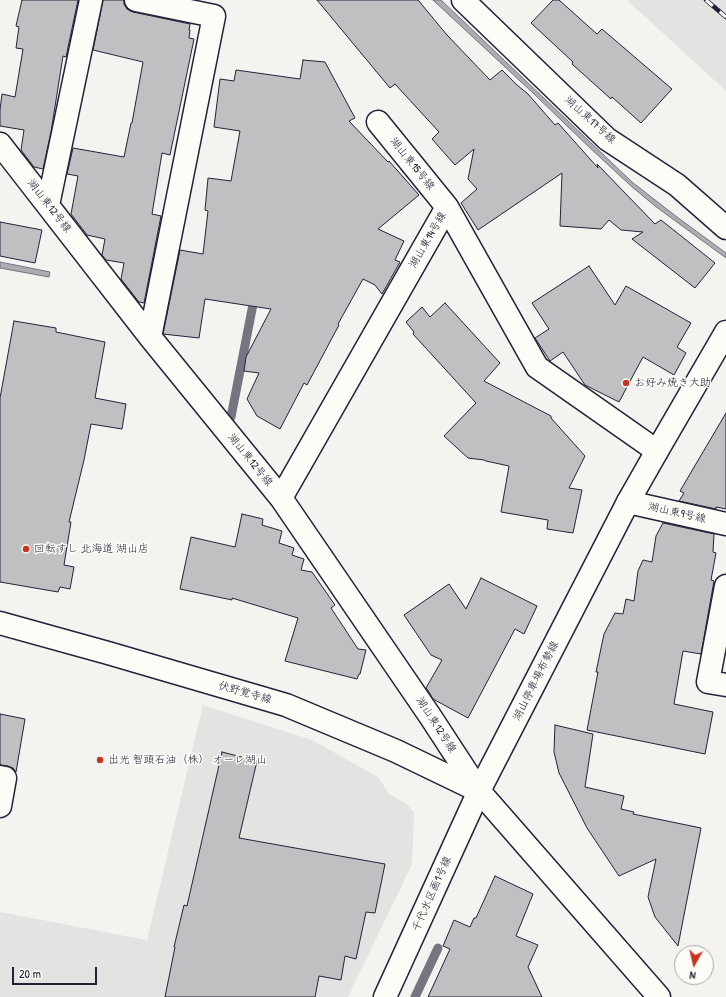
<!DOCTYPE html>
<meta charset="utf-8">
<style>
body{margin:0}
#map{position:relative;width:726px;height:997px;overflow:hidden;background:#f4f3ef;font-family:"Patrick Hand",sans-serif}
canvas{display:block}
.north{position:absolute;left:674px;top:945px;width:40px;height:40px;box-sizing:border-box;background:#fdfcf7;border:1px solid #a5a5ac;border-radius:50%;rotate:188deg;font-size:11px;font-weight:700;line-height:16px;text-align:center;color:#22223b}
.north::after{content:'';display:block;margin:auto;width:14px;height:18px;background:#c8321e;clip-path:polygon(50% 0,100% 100%,50% 72%,0 100%)}
.scale{position:absolute;left:12px;top:967px;width:85px;height:18px;box-sizing:border-box;border:2px solid #22223b;border-top:0;padding-left:5px;font-size:12px;line-height:14px;white-space:nowrap;color:#22223b;-webkit-text-stroke:3px #fdfcf7;paint-order:stroke}
</style>
<div id="map">
<canvas width="726" height="997"></canvas>
<div class="north">N</div>
<div class="scale">20 m</div>
</div>
<script>
const ctx = document.querySelector('canvas').getContext('2d');
ctx.lineJoin = 'round';
function fillPath(path, color) {
  ctx.fillStyle = color;
  ctx.fill(path, 'evenodd');
}
function shape(rows) {
  const path = new Path2D();
  for (const r of rows) {
    path.moveTo(r[0], r[1]);
    for (let i = 2; i < r.length; i += 2) path.lineTo(r[i], r[i + 1]);
  }
  return path;
}
function strokePath(path, color, width, dash) {
  ctx.strokeStyle = color;
  ctx.lineWidth = width;
  ctx.lineCap = dash ? 'butt' : 'round';
  ctx.setLineDash(dash || []);
  ctx.stroke(path);
}
function label(font, color, halo, rows, align = 'center') {
  ctx.font = font + ' "Patrick Hand","Klee One",sans-serif';
  ctx.lineWidth = 3;
  ctx.setLineDash([]);
  ctx.textBaseline = 'middle';
  ctx.strokeStyle = halo;
  ctx.fillStyle = color;
  for (const [text, x, y, turn = 0] of rows) {
    ctx.save();
    ctx.translate(x, y);
    ctx.rotate((+turn || 0) * Math.PI / 180);
    ctx.textAlign = isNaN(turn) ? turn : align;
    if (halo) ctx.strokeText(text, 0, 0);
    ctx.fillText(text, 0, 0);
    ctx.restore();
  }
}
fillPath(shape([
 [627,0,726,0,726,91],
 [203,705,312,740,378,777,389,794,407,804,414,813,412,864,348,997,0,997,0,912,147,940]
]), '#e4e3e2');
const water = shape([
 [433,0,441,0,632,182,677,217,726,253,726,258,655,206,631,186,590,148,533,93,433,0],
 [0,262,50,272,49,277,0,268,0,262]
]);
fillPath(water, '#acacb2');
strokePath(water, '#757582', 1);
strokePath(shape([
 [231,417,255,294],
 [415,997,438,948]
]), '#757582', 9);
const building = shape([
 [22,0,78,0,66,57,63,56,51,132,43,169,34,167,21,150,24,130,0,126,0,110,2,94,15,97,23,49,16,48,19,27,16,26,22,0],
 [103,0,124,0,124,4,127,9,133,12,190,24,189,30,190,30,189,38,194,39,170,155,162,153,152,214,161,216,144,303,139,302,121,279,124,263,106,260,102,255,105,239,87,235,71,214,78,176,67,174,73,148,124,157,131,123,132,123,143,62,93,50,103,0],
 [317,0,418,0,447,35,490,80,502,70,517,85,528,94,555,125,558,123,598,168,597,164,655,224,661,220,715,263,695,288,632,239,643,232,621,230,609,220,601,229,560,226,562,173,478,230,461,203,477,189,468,179,474,149,455,165,432,139,439,132,395,84,390,88,317,0],
 [553,0,559,0,597,34,602,29,672,89,641,123,612,97,611,99,572,64,573,62,531,23,553,0],
 [303,60,325,62,355,118,349,121,388,162,389,161,419,195,378,229,404,241,395,260,400,262,382,294,375,285,363,279,338,324,339,325,307,385,304,383,280,429,257,416,247,399,259,373,244,371,246,357,271,309,205,299,199,338,163,334,180,250,203,254,208,211,205,210,208,178,231,181,240,131,214,127,220,79,234,81,236,70,300,79,303,60],
 [0,222,42,230,35,263,0,256,0,222],
 [589,266,615,305,626,286,691,323,677,347,686,353,674,375,643,357,619,402,585,385,563,352,550,361,535,338,549,329,532,303,589,266],
 [445,303,500,363,484,381,551,416,551,418,585,456,569,488,582,490,573,533,547,529,548,520,501,512,509,466,486,461,484,460,468,458,444,436,476,403,413,334,414,332,406,322,422,307,430,317,445,303],
 [14,321,56,328,56,332,105,342,95,398,126,404,122,429,91,424,84,460,69,522,71,522,64,565,74,567,70,589,60,587,58,592,0,582,0,398,14,321],
 [726,413,726,509,716,507,716,509,679,501,684,493,680,491,726,413],
 [242,514,263,519,262,525,282,531,279,543,294,548,292,555,304,559,301,570,312,572,335,605,331,608,358,649,366,650,360,674,359,674,357,679,285,661,298,618,232,598,232,600,180,589,191,537,235,547,242,514],
 [663,523,714,534,713,552,716,553,711,580,714,581,701,654,683,651,674,704,713,712,705,754,587,730,598,672,596,672,604,634,615,613,623,614,626,599,634,601,638,571,643,560,652,562,656,536,663,523],
 [481,578,537,606,524,634,515,629,468,718,433,699,427,689,426,688,442,660,431,655,404,615,449,584,466,609,481,578],
 [0,714,25,719,16,772,13,768,8,766,0,765,0,714],
 [555,725,593,734,585,787,624,796,621,809,634,812,633,814,701,828,678,946,655,917,648,897,656,859,619,876,587,828,559,773,554,752,555,725],
 [222,752,257,761,239,838,385,864,375,913,366,912,356,959,345,956,341,980,319,976,315,997,165,997,175,947,174,947,184,905,187,906,222,752],
 [495,876,533,894,516,936,538,945,528,967,542,997,428,997,450,949,443,946,454,920,470,927,474,918,476,918,495,876]
]);
fillPath(building, '#c0bfc2');
strokePath(building, '#22223b', 1);
const minor = shape([
 [136,0,214,16,150,337],
 [463,0,607,139,677,185,726,228],
 [378,122,447,207],
 [0,144,150,337,281,498,430,716,479,791],
 [48,205,91,0],
 [281,498,447,207,537,367,657,451],
 [628,502,726,524],
 [726,586,708,682,726,685],
 [0,777,5,778,0,806]
]);
const tertiary = shape([
 [385,997,479,791]
]);
const secondary = shape([
 [0,623,108,653,286,705,396,751,479,791,659,997],
 [479,791,628,502,657,451,726,332]
]);
strokePath(minor, '#22223b', 25);
strokePath(tertiary, '#22223b', 25);
strokePath(secondary, '#22223b', 25);
strokePath(minor, '#fdfcf7', 22);
strokePath(tertiary, '#fdfcf7', 22);
strokePath(secondary, '#fdfcf7', 22);
const rail = shape([
 [706,0,726,17]
]);
strokePath(rail, '#22223b', 4.5);
strokePath(rail, '#fdfcf7', 3, [9]);
for (const [x, y, r, color] of [
 [626,383,4,"#c8321e"],
 [26,549,4,"#c8321e"],
 [100,760,4,"#c8321e"]
]) {
  const dot = new Path2D();
  dot.arc(x, y, r, 0, 2 * Math.PI);
  ctx.fillStyle = color;
  ctx.fill(dot);
  strokePath(dot, '#fdfcf7', 1.5);
}
label('11px', '#22223b', '#fdfcf7', [
 ["湖山東17号線",590,120,42],
 ["湖山東15号線",412,164,51],
 ["湖山東12号線",49,206,52],
 ["湖山東14号線",428,240,-60],
 ["湖山東12号線",250,460,51],
 ["湖山東9号線",677,513,13],
 ["湖山停車場布勢線",536,681,-63],
 ["伏野覚寺線",245,693,16],
 ["湖山東12号線",436,725,57],
 ["千代水区画1号線",432,894,-66]
]);
label('11px', '#22223b', '#fdfcf7', [
 ["お好み焼き大助",634,383],
 ["回転すし 北海道 湖山店",34,549],
 ["出光 智頭石油（株） オーレ湖山",108,760]
], 'left');
</script>
